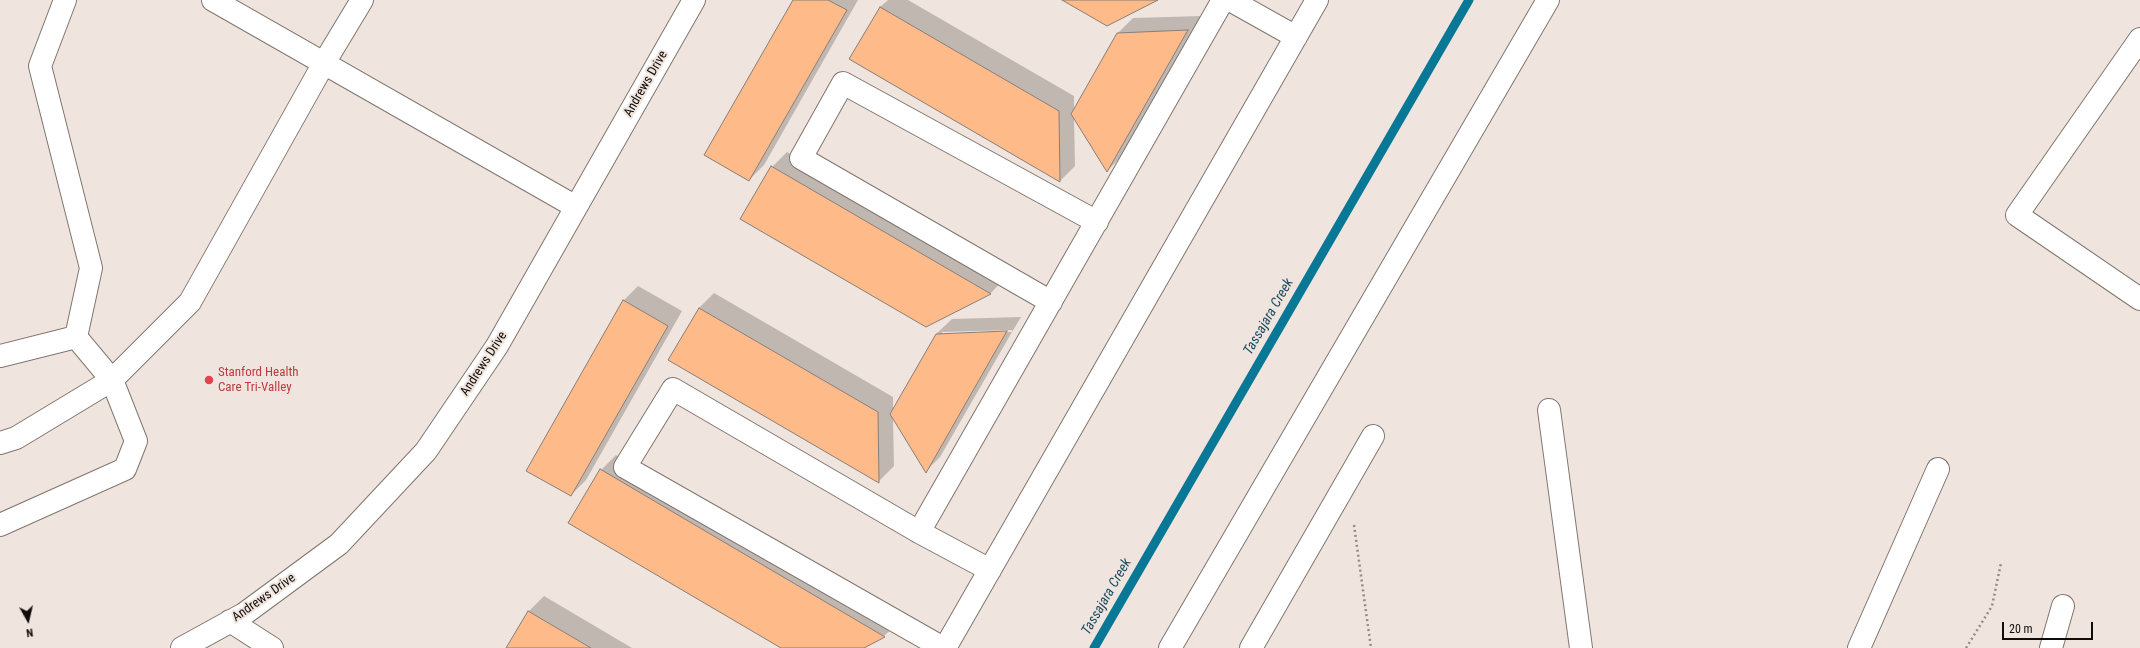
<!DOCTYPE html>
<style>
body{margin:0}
#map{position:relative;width:2140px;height:648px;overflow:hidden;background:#f0e5de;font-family:"Roboto Condensed",sans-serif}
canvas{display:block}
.north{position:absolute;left:8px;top:600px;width:40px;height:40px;-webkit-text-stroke:3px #f0e5de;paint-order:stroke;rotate:172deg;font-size:11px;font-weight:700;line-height:16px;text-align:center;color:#100c0a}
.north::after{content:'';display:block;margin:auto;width:14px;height:18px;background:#100c0a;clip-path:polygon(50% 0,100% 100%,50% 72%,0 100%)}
.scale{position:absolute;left:2002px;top:622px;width:91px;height:18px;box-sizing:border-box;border:2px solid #100c0a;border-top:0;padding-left:5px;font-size:12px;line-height:14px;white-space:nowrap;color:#100c0a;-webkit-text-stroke:3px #f0e5de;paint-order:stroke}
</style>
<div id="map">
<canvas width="2140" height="648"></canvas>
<div class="north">N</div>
<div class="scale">20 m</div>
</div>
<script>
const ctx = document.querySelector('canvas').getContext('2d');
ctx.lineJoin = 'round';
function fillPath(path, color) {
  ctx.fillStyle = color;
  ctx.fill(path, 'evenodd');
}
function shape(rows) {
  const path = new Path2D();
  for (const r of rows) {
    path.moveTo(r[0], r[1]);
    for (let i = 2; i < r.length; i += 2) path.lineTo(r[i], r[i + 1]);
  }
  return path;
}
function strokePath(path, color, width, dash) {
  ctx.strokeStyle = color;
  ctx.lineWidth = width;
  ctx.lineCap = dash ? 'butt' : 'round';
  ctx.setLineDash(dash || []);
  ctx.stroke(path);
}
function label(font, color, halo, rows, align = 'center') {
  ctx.font = font + ' "Roboto Condensed",sans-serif';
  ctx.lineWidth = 4;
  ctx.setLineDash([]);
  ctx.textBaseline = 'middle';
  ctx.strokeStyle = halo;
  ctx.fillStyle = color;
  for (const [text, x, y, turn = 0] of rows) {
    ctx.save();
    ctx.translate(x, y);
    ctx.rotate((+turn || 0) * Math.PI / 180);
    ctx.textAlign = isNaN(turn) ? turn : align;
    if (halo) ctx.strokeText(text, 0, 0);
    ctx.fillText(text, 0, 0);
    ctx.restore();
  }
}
fillPath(shape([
 [794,0,858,0,764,165,749,180],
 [888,0,908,0,1074,96,1074,110,1117,34,1133,18,1202,16,1122,156,1107,171,1074,118,1075,166,1060,181,880,7],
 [787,152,1005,278,991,293,926,326,772,167],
 [638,286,682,311,586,480,571,495,623,301],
 [714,293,893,397,893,410,936,334,952,319,1021,317,1012,332,1012,330,942,332,942,334,1012,332,940,457,926,471,893,418,894,466,879,481,669,360,699,308],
 [616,455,899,622,884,636,862,648,783,648,601,470],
 [544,596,632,648,507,648,529,611]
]), '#0003');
strokePath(shape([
 [1094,648,1469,0]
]), '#097896', 9);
const building = shape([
 [793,0,828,0,847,10,749,181,704,155,793,0],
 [1062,0,1158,0,1107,26,1062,0],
 [880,7,1059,111,1060,182,849,59,880,7],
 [1188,30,1107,172,1071,114,1117,33,1188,30],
 [771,166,991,294,926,327,740,219,771,166],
 [623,300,668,326,571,496,526,471,623,300],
 [699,308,878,412,879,483,668,360,699,308],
 [1007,331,926,473,890,414,936,334,1007,331],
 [600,469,885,637,864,648,781,648,568,523,600,469],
 [528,611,591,648,506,648,528,611]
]);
fillPath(building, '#feba88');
strokePath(building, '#887e78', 1);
const minor = shape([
 [65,0,40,66,91,268,76,337],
 [213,0,576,207],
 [1230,0,1296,37],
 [2140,39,2017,215,2140,299],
 [1051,302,801,158,843,83,1097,222],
 [0,356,76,337,112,380,136,441,125,469,0,525],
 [1549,410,1581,648],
 [0,443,16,438,112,380,190,302,324,63,362,0],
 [919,532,1223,0],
 [230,621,272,648],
 [182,648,244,614,339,544,426,451,497,346,694,0],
 [943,648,625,467,673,389,919,532,990,570],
 [945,648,1317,0],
 [1170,648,1548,0],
 [1251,648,1373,436],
 [1859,648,1938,469],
 [2051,648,2063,606]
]);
strokePath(minor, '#807670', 24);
strokePath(shape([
 [1354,525,1371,648],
 [1966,648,1992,606,2001,563]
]), '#938b86', 2.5, [2, 3]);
strokePath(minor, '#fff', 22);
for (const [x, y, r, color] of [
 [209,380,5,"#e0444e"]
]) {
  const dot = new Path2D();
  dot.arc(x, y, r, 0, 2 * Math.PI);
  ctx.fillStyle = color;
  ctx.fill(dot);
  strokePath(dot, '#f0e5de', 1.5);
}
label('13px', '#100c0a', '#f0e5de', [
 ["Andrews Drive",646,84,-60],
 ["Andrews Drive",484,364,-57],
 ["Andrews Drive",264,598,-35]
]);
label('13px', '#be3a42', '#f0e5de', [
 ["Stanford Health",218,373],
 ["Care Tri-Valley",218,388]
], 'left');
label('italic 14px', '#174c5f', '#f0e5de', [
 ["Tassajara Creek",1269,317,-60],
 ["Tassajara Creek",1107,597,-60]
]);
</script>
